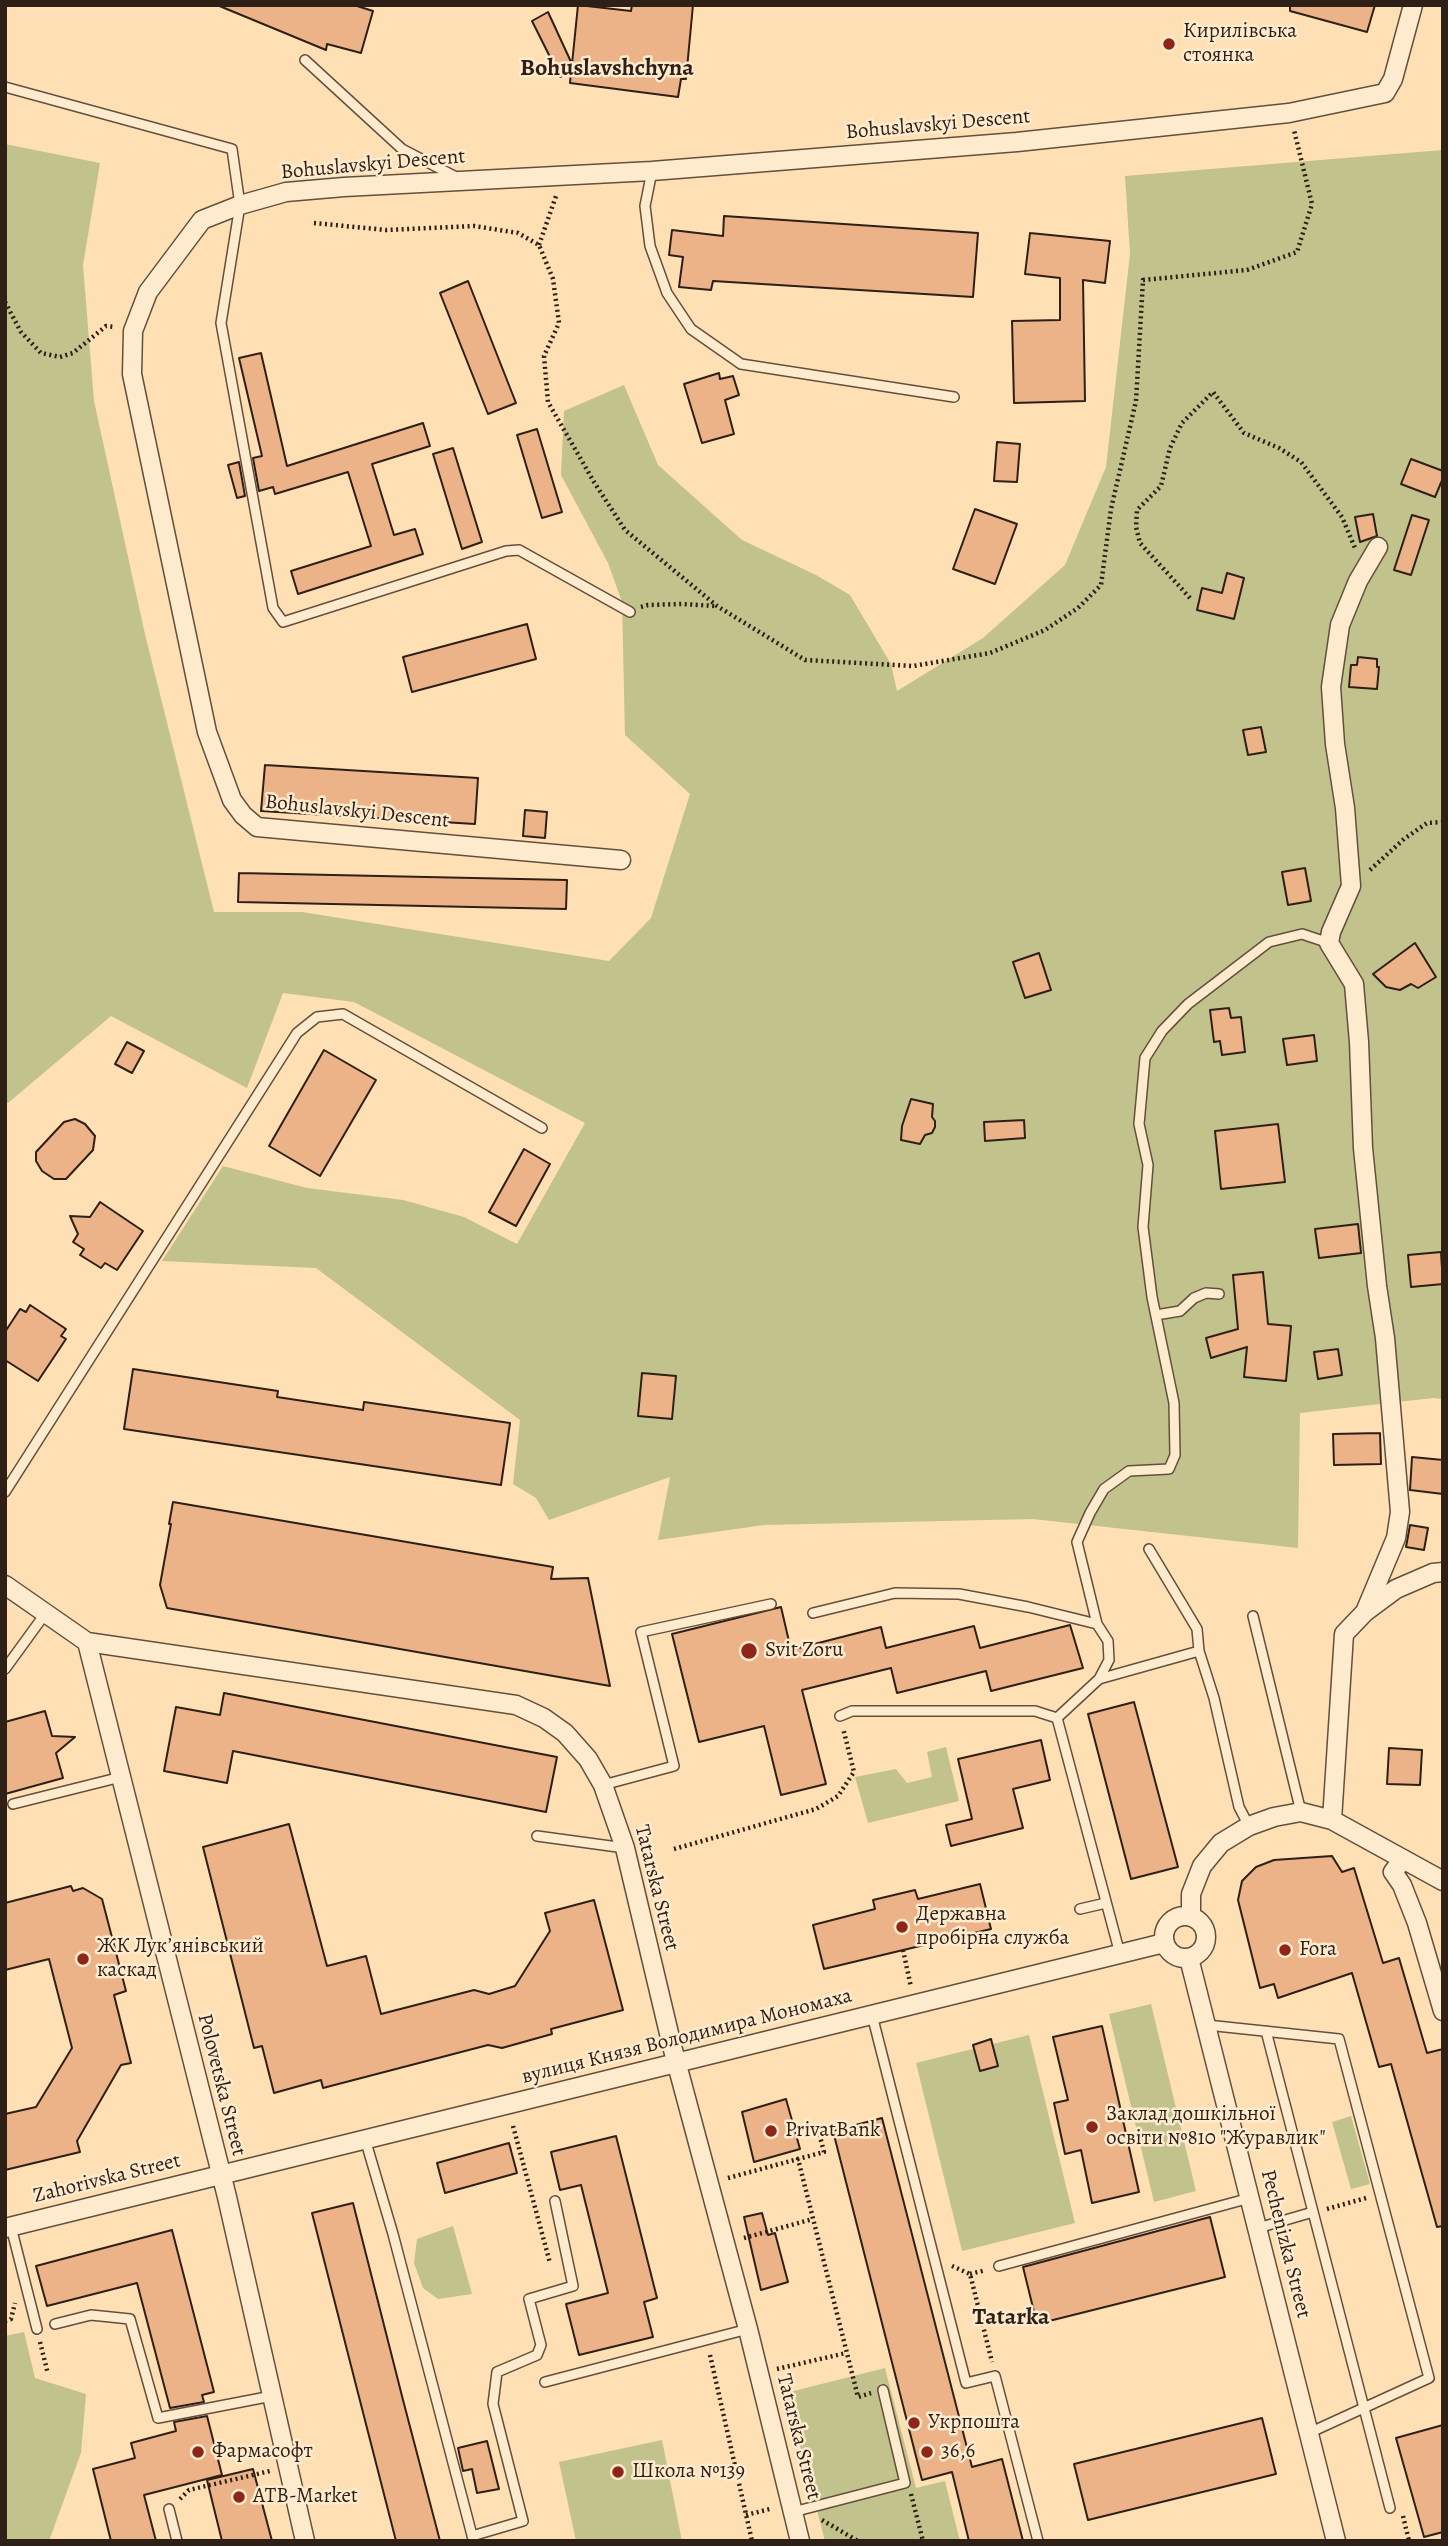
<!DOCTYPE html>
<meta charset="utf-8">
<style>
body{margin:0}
#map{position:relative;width:1448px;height:2546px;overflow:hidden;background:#fee0b4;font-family:Alegreya,serif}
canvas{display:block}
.frame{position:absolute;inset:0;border:7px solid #2e1f17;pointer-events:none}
</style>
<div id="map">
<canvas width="1448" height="2546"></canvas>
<div class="frame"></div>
</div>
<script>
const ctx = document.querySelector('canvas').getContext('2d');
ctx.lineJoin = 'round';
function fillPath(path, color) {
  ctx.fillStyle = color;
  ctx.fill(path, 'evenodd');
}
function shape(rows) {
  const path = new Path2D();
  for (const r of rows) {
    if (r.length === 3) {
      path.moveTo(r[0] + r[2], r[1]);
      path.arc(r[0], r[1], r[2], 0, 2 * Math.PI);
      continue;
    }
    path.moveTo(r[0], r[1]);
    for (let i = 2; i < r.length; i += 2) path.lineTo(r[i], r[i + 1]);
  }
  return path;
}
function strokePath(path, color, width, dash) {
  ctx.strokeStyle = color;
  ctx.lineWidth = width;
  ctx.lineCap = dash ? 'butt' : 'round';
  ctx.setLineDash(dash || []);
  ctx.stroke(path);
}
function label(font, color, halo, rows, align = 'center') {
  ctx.font = font + ' Alegreya,serif';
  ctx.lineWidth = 5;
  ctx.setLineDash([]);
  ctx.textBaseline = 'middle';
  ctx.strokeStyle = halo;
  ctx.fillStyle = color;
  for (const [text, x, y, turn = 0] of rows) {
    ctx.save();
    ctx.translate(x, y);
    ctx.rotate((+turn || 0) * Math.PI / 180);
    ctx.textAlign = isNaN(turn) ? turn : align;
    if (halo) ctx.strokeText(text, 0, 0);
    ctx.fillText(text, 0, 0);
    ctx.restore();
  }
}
fillPath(shape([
 [5,144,100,163,83,265,94,401,144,630,214,912,302,912,609,961,651,918,690,794,625,735,622,602,608,563,561,475,564,411,624,385,658,465,742,540,816,575,850,595,891,664,897,691,983,638,1065,565,1106,467,1130,254,1125,176,1443,150,1443,1399,1433,1398,1300,1413,1298,1548,1033,1519,764,1525,658,1540,670,1477,549,1520,536,1498,513,1484,520,1420,316,1268,162,1261,223,1166,307,1188,403,1200,464,1217,517,1244,585,1123,354,1002,283,993,247,1088,111,1016,8,1103,5,1103],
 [946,1747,959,1801,868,1823,855,1777,896,1769,907,1783,932,1777,927,1752],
 [1151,2004,1196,2191,1154,2202,1109,2014],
 [1029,2035,1075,2223,962,2251,916,2063],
 [1351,2116,1370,2184,1351,2189,1332,2122],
 [453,2226,472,2294,438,2299,423,2288,414,2263,417,2239],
 [24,2332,35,2378,86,2394,81,2453,49,2541,5,2541,5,2336],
 [885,2368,916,2488,945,2481,960,2541,825,2541,786,2393],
 [662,2440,682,2541,576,2541,559,2462]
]), '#c1c28c');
const building = shape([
 [217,5,354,5,373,11,361,53,327,44,326,50,217,5],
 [578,5,631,11,632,5,693,5,686,79,681,79,678,97,570,83,571,71,560,77,532,21,548,12,572,64,578,5],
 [1290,5,1375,5,1367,32,1290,11,1290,5],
 [724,216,978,233,973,297,713,281,711,290,679,287,683,257,669,255,672,230,723,236,724,216],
 [1030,233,1110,241,1105,283,1083,280,1085,401,1014,403,1012,321,1060,320,1060,278,1025,274,1030,233],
 [468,281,516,403,488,414,440,293,468,281],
 [261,353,287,466,423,423,430,446,372,464,394,535,415,529,423,554,298,594,291,571,371,546,348,472,275,494,273,487,259,491,253,458,262,456,239,358,261,353],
 [719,373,720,379,733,376,739,395,725,400,734,434,702,443,684,384,719,373],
 [537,429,562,512,542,518,517,435,537,429],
 [997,442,1020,444,1017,482,994,481,997,442],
 [453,448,482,542,462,549,433,454,453,448],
 [1411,459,1443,471,1443,478,1435,497,1401,484,1411,459],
 [239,462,245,496,237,498,228,465,239,462],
 [975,509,1017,524,995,584,953,569,975,509],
 [1373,514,1377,536,1360,542,1355,517,1373,514],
 [1412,515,1429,520,1411,575,1394,570,1412,515],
 [1227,573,1244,578,1234,619,1197,610,1202,588,1222,593,1227,573],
 [527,624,536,659,412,692,403,657,527,624],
 [1358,657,1377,659,1377,667,1379,667,1377,689,1349,687,1351,665,1357,665,1358,657],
 [1261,727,1266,752,1248,755,1243,730,1261,727],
 [265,765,478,778,475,824,261,811,265,765],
 [525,810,547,812,545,838,523,836,525,810],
 [1305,868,1311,901,1288,905,1282,872,1305,868],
 [239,873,567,880,566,909,238,902,239,873],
 [1415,943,1436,977,1418,988,1411,984,1400,990,1386,987,1373,974,1415,943],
 [1039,953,1051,990,1025,998,1013,962,1039,953],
 [1229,1008,1231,1018,1241,1017,1245,1052,1222,1055,1220,1041,1214,1042,1210,1010,1229,1008],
 [1314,1035,1317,1061,1287,1065,1283,1039,1314,1035],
 [127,1042,144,1051,132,1073,115,1064,127,1042],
 [324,1050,376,1080,320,1176,269,1146,324,1050],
 [911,1099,933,1104,932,1117,935,1121,935,1127,932,1133,925,1135,920,1144,901,1140,902,1126,911,1099],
 [75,1119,85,1124,95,1136,93,1150,66,1179,54,1179,42,1171,36,1161,36,1152,64,1122,75,1119],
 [1024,1120,1025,1138,985,1141,984,1122,1024,1120],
 [1278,1124,1285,1182,1221,1189,1215,1131,1278,1124],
 [524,1149,550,1164,516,1226,489,1212,524,1149],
 [100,1202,143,1231,117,1270,105,1263,101,1268,80,1255,84,1249,73,1242,78,1234,70,1216,90,1217,100,1202],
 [1358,1224,1361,1253,1319,1258,1315,1229,1358,1224],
 [1441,1252,1443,1284,1411,1287,1408,1255,1441,1252],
 [1263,1272,1268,1324,1291,1326,1286,1381,1244,1377,1247,1347,1211,1358,1206,1338,1238,1329,1233,1275,1263,1272],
 [30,1305,66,1329,61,1336,66,1339,38,1381,5,1360,5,1332,20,1309,26,1312,30,1305],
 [1338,1349,1342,1375,1318,1379,1314,1352,1338,1349],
 [133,1369,278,1391,277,1397,363,1410,364,1402,510,1423,501,1485,124,1429,133,1369],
 [642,1373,676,1376,672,1419,638,1416,642,1373],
 [1380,1433,1381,1464,1334,1465,1333,1434,1380,1433],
 [1412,1457,1443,1460,1443,1494,1410,1490,1412,1457],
 [173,1502,553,1567,551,1579,588,1578,610,1686,167,1608,160,1585,171,1524,169,1524,173,1502],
 [1410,1525,1428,1528,1424,1550,1406,1547,1410,1525],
 [781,1607,791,1650,881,1627,886,1648,974,1626,980,1648,1070,1625,1083,1668,991,1691,986,1671,897,1693,891,1668,802,1690,826,1784,781,1795,764,1726,699,1742,672,1634,781,1607],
 [224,1693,557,1757,546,1812,233,1751,227,1783,164,1771,176,1707,220,1715,224,1693],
 [1134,1702,1178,1867,1131,1879,1088,1714,1134,1702],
 [45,1711,52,1736,75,1737,56,1753,63,1778,5,1794,5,1722,45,1711],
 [1041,1740,1050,1780,1013,1789,1023,1828,951,1846,946,1825,972,1819,958,1759,1041,1740],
 [1389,1748,1422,1750,1420,1785,1387,1784,1389,1748],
 [289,1824,327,1966,366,1956,381,2014,474,1990,489,1994,515,1986,550,1931,545,1913,594,1900,623,2010,551,2029,552,2034,502,2048,488,2045,323,2088,321,2080,274,2093,262,2046,254,2048,203,1847,289,1824],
 [1332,1856,1342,1872,1354,1868,1383,1963,1399,1958,1427,2053,1443,2049,1443,2226,1437,2227,1391,2064,1379,2067,1352,1973,1278,1998,1274,1984,1260,1988,1238,1900,1242,1881,1256,1867,1274,1860,1332,1856],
 [980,1884,991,1929,824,1969,813,1925,875,1909,873,1900,915,1890,918,1899,980,1884],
 [71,1886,73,1891,83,1888,102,1899,126,1991,114,1995,131,2063,121,2065,77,2141,80,2152,5,2170,5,2114,36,2107,72,2048,49,1959,5,1970,5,1903,71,1886],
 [1102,2026,1139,2192,1092,2203,1081,2150,1065,2154,1054,2103,1068,2100,1053,2037,1102,2026],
 [991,2039,998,2066,980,2071,973,2045,991,2039],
 [786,2099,800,2149,754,2162,742,2112,786,2099],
 [882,2118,972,2467,1002,2459,1023,2541,969,2541,952,2472,922,2480,833,2131,882,2118],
 [616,2136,657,2298,644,2302,653,2337,579,2355,566,2304,608,2293,581,2185,560,2190,551,2152,616,2136],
 [509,2143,517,2173,445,2193,437,2163,509,2143],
 [353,2203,403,2400,440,2541,396,2541,358,2393,312,2213,353,2203],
 [762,2213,768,2235,775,2233,788,2282,761,2290,744,2217,762,2213],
 [1210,2217,1225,2277,1037,2324,1023,2267,1210,2217],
 [172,2230,214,2392,202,2395,204,2402,170,2408,137,2283,47,2306,36,2266,172,2230],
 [207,2416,222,2475,144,2495,156,2541,111,2541,93,2469,135,2458,131,2443,176,2431,174,2422,207,2416],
 [1262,2418,1276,2474,1088,2520,1074,2464,1262,2418],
 [1443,2425,1443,2532,1424,2537,1396,2438,1443,2425],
 [487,2441,499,2489,477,2493,472,2469,463,2471,458,2448,487,2441],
 [253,2469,272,2541,222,2541,207,2480,253,2469]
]);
fillPath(building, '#ecb288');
strokePath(building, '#2e1f17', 2);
const service = shape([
 [305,60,402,149,458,178],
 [5,87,232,149,240,205,221,323,273,608,283,622,506,551,519,550,630,612],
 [652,171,645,206,650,246,667,293,691,329,741,364,954,397],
 [1156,1315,1180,1311,1194,1298,1206,1293,1219,1294],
 [5,1492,297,1033,317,1017,343,1014,542,1128],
 [1149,1549,1197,1629,1199,1651,1214,1698,1239,1807,1249,1826],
 [813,1613,895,1593,959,1594,1028,1607,1097,1624],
 [1253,1616,1301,1812],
 [5,1669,45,1614],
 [1099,1679,1199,1651],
 [840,1716,852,1711,1035,1711,1057,1718],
 [1057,1718,1099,1679,1109,1660,1108,1641,1097,1624,1077,1542,1090,1513,1104,1489,1129,1471,1169,1469,1175,1455,1174,1403,1152,1297,1143,1227,1148,1165,1139,1124,1145,1058,1162,1031,1188,1004,1269,942,1302,934,1329,943],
 [1057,1718,1120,1954],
 [603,1785,674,1766,641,1632,771,1604],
 [13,1804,121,1777],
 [537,1836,625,1848],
 [1080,1909,1106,1903],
 [872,2015,966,2383,995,2376,1038,2541],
 [1207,2025,1339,2039,1429,2378,1309,2433],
 [1266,2031,1390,2508],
 [365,2139,393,2234,473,2539],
 [11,2227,37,2329],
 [1258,2228,1313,2212],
 [999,2266,1250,2198],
 [55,2324,91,2315,130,2319,158,2418,272,2396],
 [545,2382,748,2329],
 [169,2509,177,2541],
 [793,2512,905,2483,883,2390],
 [472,2536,523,2521,493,2404,497,2372,537,2355,541,2345,529,2299,573,2286,555,2201]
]);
const minor = shape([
 [621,860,257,827,243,815,232,800,207,732,132,374,133,331,148,292,202,220,240,205,286,192,344,187,652,171,1017,142,1289,113,1385,93,1393,79,1413,5],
 [5,1585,87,1642,516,1705,544,1718,565,1733,588,1759,603,1785,625,1848,672,2046,748,2329,800,2541],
 [1365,1612,1396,1538,1400,1512,1385,1338,1377,1286,1363,1148,1359,1042,1354,984,1329,943,1331,932,1351,886,1345,808,1335,744,1331,687,1340,625,1358,581,1378,547],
 [87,1642,227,2197,305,2541],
 [1332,1820,1344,1634,1365,1612,1396,1589,1433,1573,1443,1572],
 [1403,1859,1393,1872,1402,1885,1417,1923,1443,2011],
 [1185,1937,21],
 [1191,1917,1191,1894,1202,1866,1221,1843,1249,1826,1274,1817,1301,1812,1332,1820,1443,1881],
 [1189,1958,1336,2541],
 [5,2228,1164,1943]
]);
strokePath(service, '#624f3e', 12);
strokePath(minor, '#624f3e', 21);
strokePath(shape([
 [314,223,386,230,474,226,518,233,539,245,553,279,559,323,544,356,548,402,594,482,625,530,717,606,805,660,913,666,990,653,1045,630,1078,608,1101,585,1111,509,1136,401,1143,280,1247,270,1297,252,1312,204,1294,130],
 [539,245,556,196],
 [5,302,21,332,41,353,60,357,73,353,106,326,115,327],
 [1190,598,1140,543,1136,527,1137,510,1161,486,1170,448,1182,423,1213,392,1244,433,1279,448,1301,462,1342,517,1355,548],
 [641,607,648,605,682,604,716,606],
 [1370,870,1404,839,1427,823,1443,822],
 [674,1849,816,1809,838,1796,854,1772,843,1728],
 [903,1950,911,1987],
 [513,2126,550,2263],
 [818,2129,824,2152,798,2159,858,2397,871,2393],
 [728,2178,798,2159],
 [1327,2209,1366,2198],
 [744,2238,813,2219],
 [952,2266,970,2274,992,2362],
 [970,2274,986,2270],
 [5,2321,11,2319,15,2303],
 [40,2342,48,2374],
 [710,2355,752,2541],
 [777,2369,846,2353],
 [911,2494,923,2541],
 [180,2499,189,2490,270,2471],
 [746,2515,770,2509],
 [1403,2516,1409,2541],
 [822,2520,858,2541]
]), '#2e1f17', 4.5, [2, 3.5]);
strokePath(service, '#feebce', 9);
strokePath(minor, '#feebce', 18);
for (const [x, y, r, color] of [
 [1169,44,7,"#8f2418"],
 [749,1651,9,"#8f2418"],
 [902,1927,7,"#8f2418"],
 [1285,1950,7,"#8f2418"],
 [83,1959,7,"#8f2418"],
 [1092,2127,7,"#8f2418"],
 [771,2131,7,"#8f2418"],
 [914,2423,7,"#8f2418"],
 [198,2452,7,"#8f2418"],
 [927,2452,7,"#8f2418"],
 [618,2472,7,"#8f2418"],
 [239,2497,7,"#8f2418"]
]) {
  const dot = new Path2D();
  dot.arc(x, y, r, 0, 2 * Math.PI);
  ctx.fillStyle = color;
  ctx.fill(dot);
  strokePath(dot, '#feebce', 2.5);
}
label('21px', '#2e1f17', '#feebce', [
 ["Кирилівська",1183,32],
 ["стоянка",1183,56],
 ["Svit Zoru",765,1651],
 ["Державна",916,1915],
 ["пробірна служба",916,1939],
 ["ЖК Лук’янівський",97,1947],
 ["каскад",97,1971],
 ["Fora",1299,1950],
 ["Заклад дошкільної",1106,2115],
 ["освіти №810 \"Журавлик\"",1106,2139],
 ["PrivatBank",785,2131],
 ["Укрпошта",928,2423],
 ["Фармасофт",212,2452],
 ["36,6",941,2452],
 ["Школа №139",632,2472],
 ["ATB-Market",253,2497]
], 'left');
label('21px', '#2e1f17', '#feebce', [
 ["Bohuslavskyi Descent",938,125,-5],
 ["Bohuslavskyi Descent",373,165,-5],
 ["Bohuslavskyi Descent",357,812,6],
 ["Tatarska Street",656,1888,76],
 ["вулиця Князя Володимира Мономаха",687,2037,-14],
 ["Polovetska Street",221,2085,76],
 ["Zahorivska Street",107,2179,-14],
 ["Pechenizka Street",1285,2244,76],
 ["Tatarska Street",798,2437,76]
]);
label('bold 24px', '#2e1f17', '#feebce', [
 ["Bohuslavshchyna",607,69],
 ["Tatarka",1011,2318]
]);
</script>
